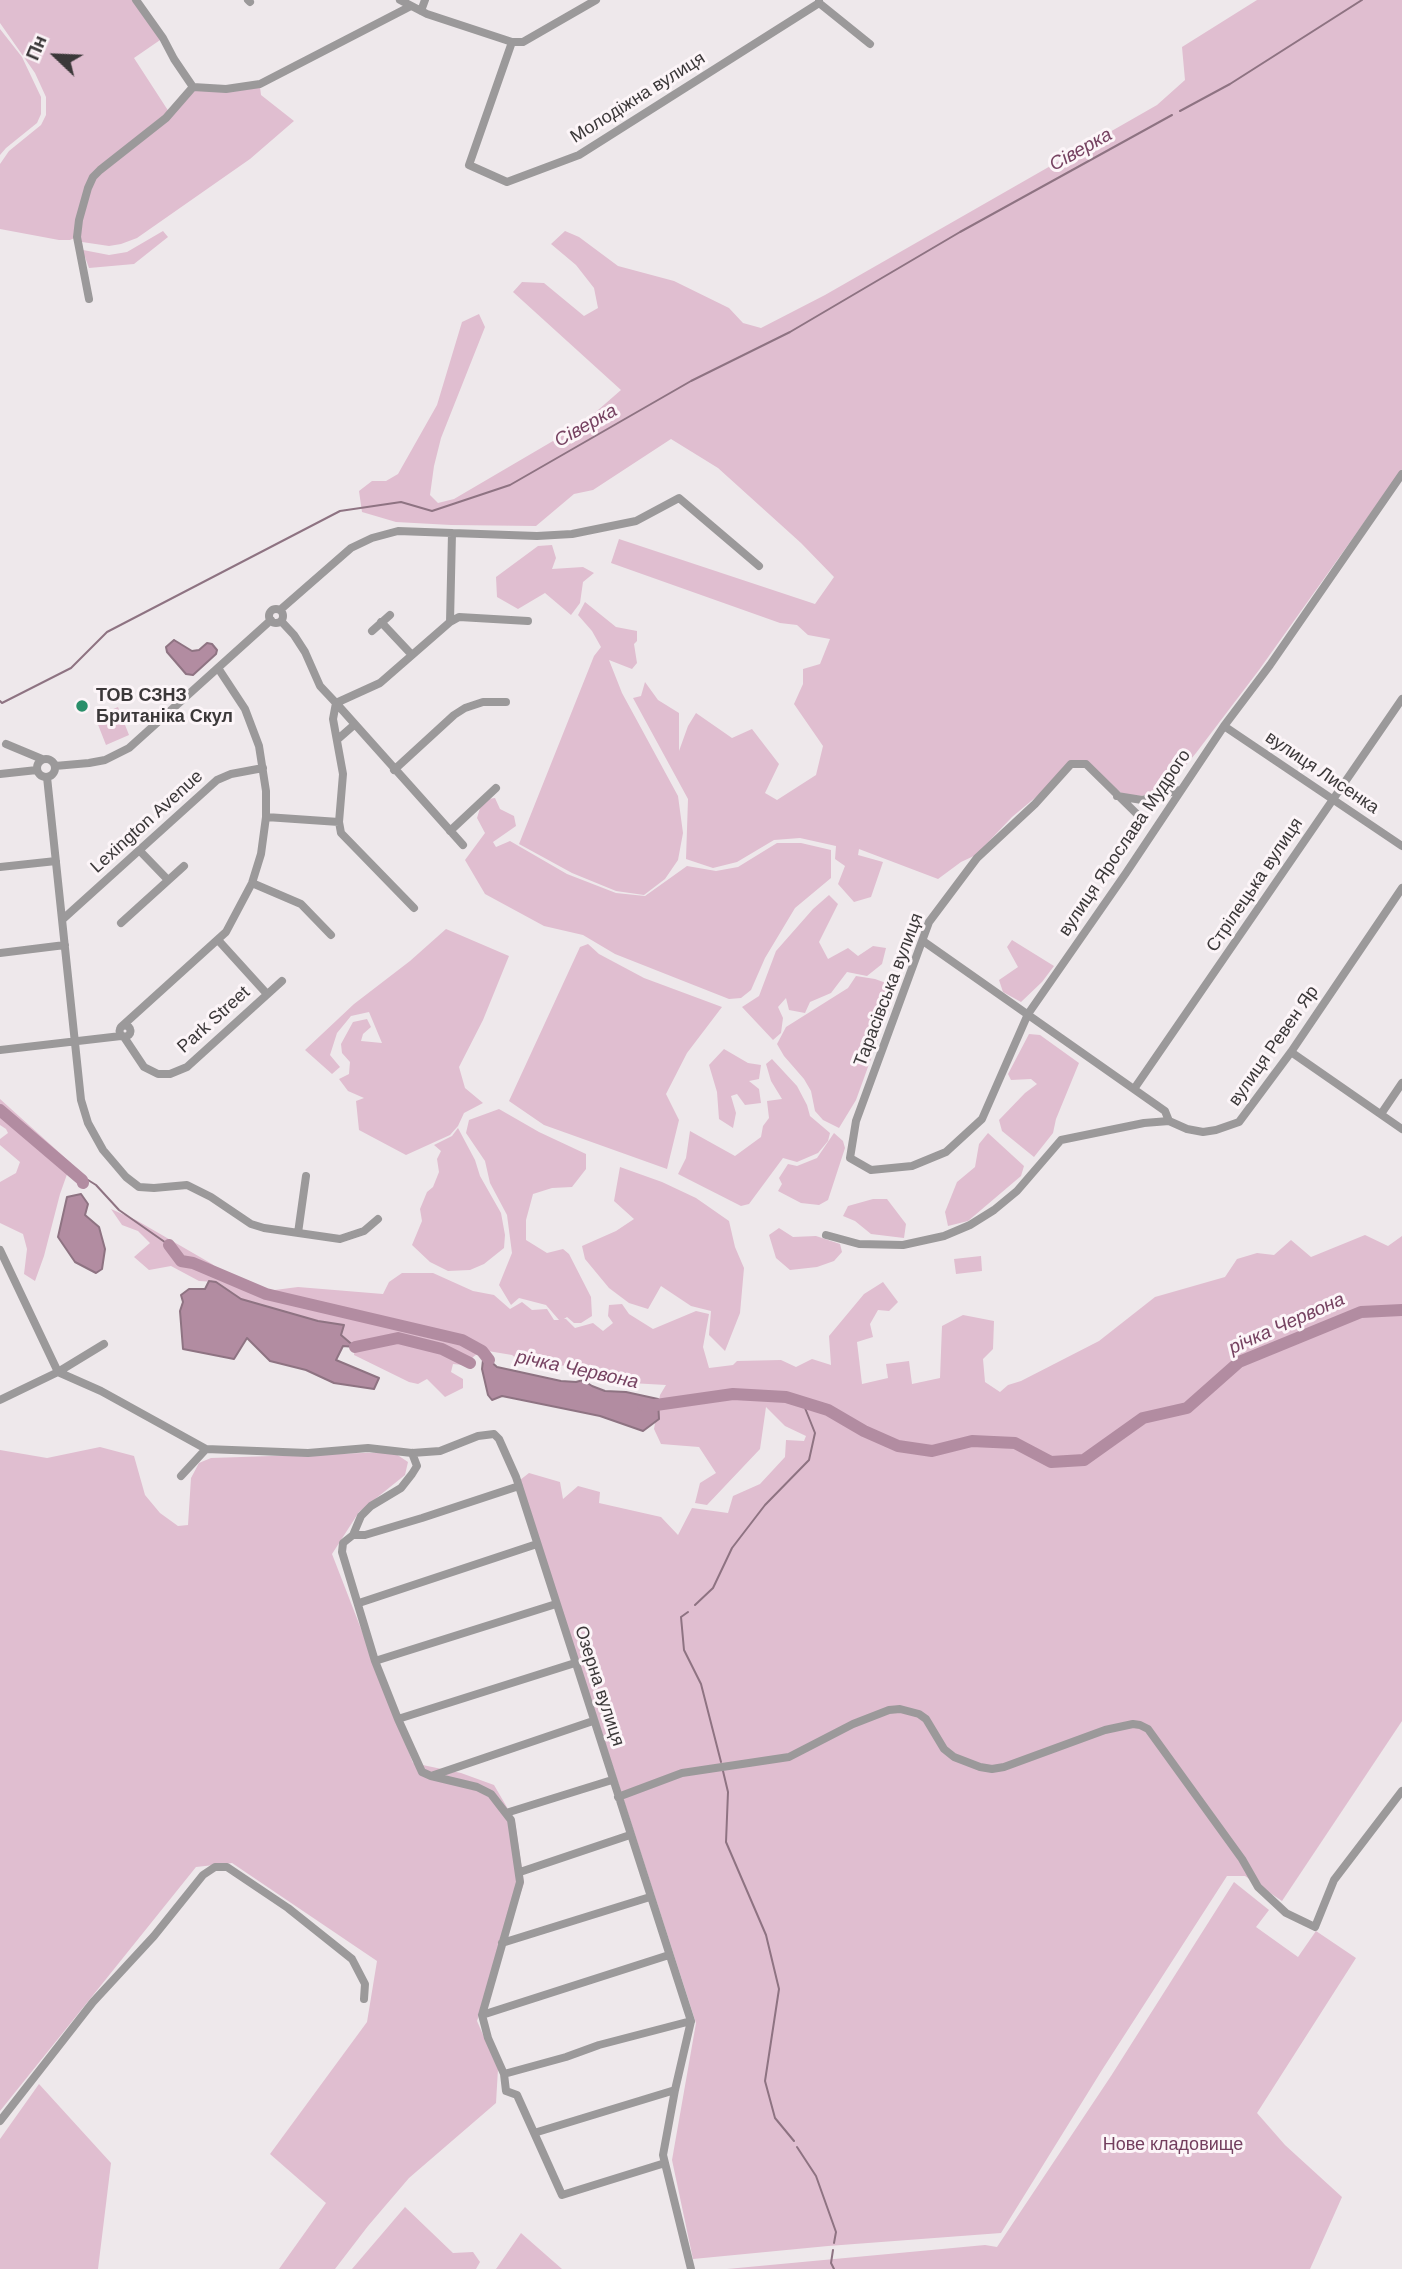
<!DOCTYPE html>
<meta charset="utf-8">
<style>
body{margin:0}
#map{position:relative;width:1402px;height:2269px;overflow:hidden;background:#eee8eb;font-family:Arial,sans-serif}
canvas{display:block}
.north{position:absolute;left:21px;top:21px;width:70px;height:70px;-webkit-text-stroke:5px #fcf5f8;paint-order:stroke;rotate:293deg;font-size:19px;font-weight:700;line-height:28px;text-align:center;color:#3b3839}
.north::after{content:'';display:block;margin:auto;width:24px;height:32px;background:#3b3839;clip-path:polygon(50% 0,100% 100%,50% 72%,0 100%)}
</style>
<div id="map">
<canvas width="1402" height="2269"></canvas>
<div class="north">Пн</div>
</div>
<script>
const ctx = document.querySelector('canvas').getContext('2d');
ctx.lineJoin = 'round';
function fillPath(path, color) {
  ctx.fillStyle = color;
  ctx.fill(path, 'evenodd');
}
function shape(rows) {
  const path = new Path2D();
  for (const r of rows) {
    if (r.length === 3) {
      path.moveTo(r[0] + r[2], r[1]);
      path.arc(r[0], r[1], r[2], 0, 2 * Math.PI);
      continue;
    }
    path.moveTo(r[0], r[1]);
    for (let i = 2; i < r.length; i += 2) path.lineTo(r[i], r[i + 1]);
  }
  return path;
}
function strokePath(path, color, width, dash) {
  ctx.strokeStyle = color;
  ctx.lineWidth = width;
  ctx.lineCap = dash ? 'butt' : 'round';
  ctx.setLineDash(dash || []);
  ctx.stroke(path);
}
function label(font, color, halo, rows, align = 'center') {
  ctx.font = font + ' Arial,sans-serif';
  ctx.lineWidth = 6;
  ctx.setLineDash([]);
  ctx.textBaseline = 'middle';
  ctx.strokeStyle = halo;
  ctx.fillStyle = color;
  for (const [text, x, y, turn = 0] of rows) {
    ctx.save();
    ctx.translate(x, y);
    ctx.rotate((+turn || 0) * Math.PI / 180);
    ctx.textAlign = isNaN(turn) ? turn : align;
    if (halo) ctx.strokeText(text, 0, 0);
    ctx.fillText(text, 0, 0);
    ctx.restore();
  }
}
fillPath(shape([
 [0,0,136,0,163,38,134,58,169,112,193,87,260,87,261,95,294,121,250,159,137,238,121,244,109,246,82,242,83,250,109,255,127,252,163,231,168,237,134,264,89,268,85,257,80,256,77,237,70,240,59,240,0,229,0,164,9,151,41,125,46,115,46,97,35,73,0,23],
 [1257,0,1402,0,1402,469,1259,670,1196,753,1166,789,1142,796,1124,795,1079,761,1012,817,976,855,961,862,938,879,859,849,858,855,883,862,871,897,854,902,838,884,845,866,835,859,836,846,800,838,774,840,737,862,713,868,686,859,688,799,633,698,641,696,645,682,658,700,679,713,679,751,688,726,696,713,732,738,752,729,779,764,765,793,777,800,816,775,823,746,794,704,803,684,803,669,820,664,830,639,808,635,797,625,780,623,611,563,619,539,815,604,834,577,801,543,718,468,671,439,593,490,574,494,536,526,451,525,396,522,362,512,359,491,372,481,386,481,398,474,437,405,462,322,479,314,485,327,441,438,434,466,430,495,438,503,454,499,582,424,621,390,513,292,522,282,544,283,584,316,598,308,594,288,576,265,551,244,565,231,579,237,618,266,674,281,729,308,743,323,761,328,825,295,1157,105,1185,80,1182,47],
 [0,29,22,57,41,97,41,114,37,123,6,148,0,155],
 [552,545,556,558,552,569,583,567,594,573,583,582,580,603,571,615,545,593,518,609,497,597,496,577,538,546],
 [585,602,616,627,637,631,637,641,634,644,637,663,632,669,609,660,622,693,678,796,683,833,678,860,665,879,644,895,616,891,572,873,519,844,594,656,601,647,592,631,578,615],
 [118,707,129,735,106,745,95,717],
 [495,798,500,809,514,816,516,826,493,842,496,847,510,841,567,874,616,893,645,896,687,866,716,871,738,867,777,843,801,843,831,850,831,878,795,908,765,958,751,990,741,998,729,999,615,954,583,935,544,926,485,894,465,860,485,833,477,818,480,808,488,799],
 [829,895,838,904,819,942,828,959,848,948,858,956,873,946,886,948,882,964,867,976,847,972,831,993,810,1002,805,1013,789,1010,786,998,778,1007,783,1018,781,1033,773,1040,742,1007,759,996,776,951,813,909],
 [446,929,509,956,483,1020,459,1067,465,1088,483,1103,464,1113,458,1126,450,1135,406,1155,359,1130,356,1101,364,1098,348,1091,339,1079,349,1074,350,1062,342,1053,341,1044,353,1022,367,1019,371,1027,363,1034,361,1041,382,1043,369,1012,351,1016,337,1033,330,1055,340,1067,332,1074,305,1050,354,1004,410,961],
 [1012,940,1054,966,1042,982,1021,1002,1003,992,999,980,1018,967,1007,947],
 [588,944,599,954,644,978,722,1007,687,1053,666,1094,679,1120,667,1169,544,1125,509,1101,580,947],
 [856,976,875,979,897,987,856,1100,839,1128,823,1120,815,1111,811,1091,804,1079,784,1056,777,1044,786,1027,848,988],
 [1029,1034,1040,1035,1079,1063,1056,1119,1053,1133,1034,1157,1002,1131,999,1120,1025,1093,1037,1084,1031,1079,1011,1080,1008,1074],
 [724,1049,748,1063,761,1065,759,1079,749,1081,759,1089,761,1103,745,1105,737,1094,731,1096,736,1113,733,1128,719,1119,717,1092,709,1065],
 [772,1059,797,1086,807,1105,810,1116,830,1133,828,1141,818,1153,797,1162,783,1158,749,1204,741,1206,678,1174,686,1158,690,1131,735,1156,761,1137,763,1126,769,1118,767,1101,782,1099,771,1081,766,1064],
 [0,1099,71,1163,60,1194,44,1256,35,1281,24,1274,27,1249,23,1234,0,1223,0,1182,16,1173,20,1162,0,1145,0,1139,8,1133,6,1129,0,1125],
 [499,1109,539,1132,586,1154,586,1169,572,1187,552,1188,533,1194,526,1220,526,1240,547,1253,563,1249,569,1254,591,1297,592,1316,581,1323,574,1323,567,1317,564,1319,566,1319,575,1328,593,1323,603,1331,613,1323,608,1316,609,1305,622,1304,629,1314,653,1329,696,1311,709,1314,703,1347,709,1368,733,1365,737,1361,781,1360,796,1367,812,1359,831,1365,829,1336,864,1294,883,1282,898,1302,889,1311,878,1310,870,1324,873,1337,857,1342,862,1384,888,1378,886,1364,909,1361,912,1384,940,1378,942,1326,963,1315,994,1321,993,1349,983,1359,985,1382,1000,1392,1008,1385,1021,1381,1099,1341,1155,1297,1225,1277,1237,1259,1257,1253,1274,1255,1291,1240,1311,1257,1365,1235,1388,1246,1402,1236,1402,1721,1282,1901,1245,1876,1227,1876,1102,2070,1001,2233,828,2246,693,2259,672,2160,696,2023,520,1480,529,1473,560,1482,563,1499,578,1486,600,1492,599,1503,661,1517,678,1535,692,1508,728,1513,733,1496,760,1484,785,1457,786,1440,804,1441,806,1436,785,1426,766,1407,760,1449,707,1505,695,1503,700,1483,716,1473,699,1447,661,1444,654,1429,660,1395,666,1385,613,1382,578,1364,549,1367,523,1364,512,1355,482,1350,463,1365,453,1364,451,1372,463,1379,463,1388,445,1397,427,1379,418,1384,409,1382,354,1355,355,1347,340,1335,343,1325,318,1321,241,1299,216,1282,199,1281,171,1266,149,1270,134,1257,150,1243,138,1231,122,1225,111,1209,136,1220,212,1264,238,1285,267,1291,298,1287,383,1294,389,1282,402,1273,433,1273,473,1291,494,1295,510,1309,522,1302,532,1310,547,1309,554,1320,559,1320,546,1305,519,1298,511,1305,499,1285,512,1253,507,1215,490,1183,485,1161,466,1133,469,1120],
 [458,1128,475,1160,480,1176,501,1213,505,1235,504,1248,484,1264,470,1270,448,1271,430,1262,412,1245,422,1221,420,1209,427,1192,433,1187,439,1172,437,1159,441,1151,434,1145,452,1136],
 [834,1133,843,1141,845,1148,828,1200,819,1205,801,1203,778,1191,782,1184,779,1178,788,1164,797,1166,817,1158],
 [988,1133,1024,1166,1021,1176,968,1221,948,1226,945,1212,957,1182,975,1167,979,1144],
 [620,1167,662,1182,696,1198,729,1221,735,1247,744,1268,740,1313,725,1351,709,1335,711,1311,691,1306,661,1286,648,1309,629,1303,609,1288,585,1259,582,1246,616,1231,634,1219,614,1201],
 [873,1199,887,1199,906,1224,904,1238,871,1234,855,1221,843,1216,848,1206],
 [779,1228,793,1237,816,1236,840,1244,842,1252,834,1261,817,1267,790,1270,776,1258,769,1235],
 [981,1256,982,1271,956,1274,954,1259],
 [100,1447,134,1456,145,1495,160,1513,178,1526,188,1525,191,1478,199,1463,211,1458,393,1452,408,1462,405,1475,359,1512,332,1554,413,1763,461,1773,494,1785,515,1821,524,1883,477,2021,498,2069,496,2103,409,2178,368,2226,335,2269,279,2269,326,2203,270,2154,367,2022,377,1961,232,1863,196,1867,0,2111,0,1450,47,1458],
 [1234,1882,1269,1910,1256,1927,1298,1957,1316,1931,1356,1958,1257,2113,1285,2145,1342,2197,1310,2269,727,2269,985,2245,997,2247,1111,2076],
 [39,2084,111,2163,98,2269,0,2269,0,2139],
 [405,2207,453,2253,473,2252,480,2262,476,2269,352,2269],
 [521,2233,562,2269,496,2269]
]), '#e0bed0');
const water = shape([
 [174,640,192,651,199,650,207,643,212,644,217,650,216,654,193,675,186,674,167,652,166,647,174,640],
 [81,1194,88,1204,85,1215,99,1227,105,1249,102,1269,96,1273,75,1262,58,1237,67,1197,81,1194],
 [209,1281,216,1282,241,1299,318,1321,344,1325,341,1335,355,1347,343,1346,336,1360,379,1378,374,1389,334,1383,306,1370,270,1361,247,1338,234,1359,183,1349,180,1311,183,1302,181,1295,189,1289,205,1289,209,1281],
 [483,1360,489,1360,497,1367,561,1381,576,1382,583,1380,592,1386,605,1391,626,1392,658,1399,659,1419,643,1431,600,1416,561,1408,502,1396,492,1400,488,1395,482,1369,483,1360]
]);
fillPath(water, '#b28ca1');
strokePath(water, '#8e7382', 2);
strokePath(shape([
 [1180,111,1230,84,1362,0],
 [0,701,2,703,71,668,107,632,340,511,401,502,432,511,510,485,691,381,790,332,960,232,1172,115],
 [82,1180,88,1180,96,1185,119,1210,169,1245],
 [695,1605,713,1588,732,1548,765,1505,809,1460,815,1433,803,1403],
 [688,1612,681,1617,684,1650,701,1684,721,1762],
 [723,1771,728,1792,726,1842,766,1935,779,1989,765,2081,775,2118,794,2141],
 [797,2147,816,2176,836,2232,834,2243],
 [833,2250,831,2263,834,2269]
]), '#8e7382', 2);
strokePath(shape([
 [0,1110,82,1180,83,1183],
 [169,1245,181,1261,193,1263,266,1294,462,1340,482,1351,489,1360],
 [355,1347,398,1338,442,1349,470,1363],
 [643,1405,649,1406,733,1394,786,1397,828,1410,864,1431,898,1446,932,1451,972,1441,1015,1443,1051,1462,1084,1460,1143,1418,1187,1408,1239,1362,1361,1312,1402,1310]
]), '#b28ca1', 12);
strokePath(shape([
 [136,0,163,38,174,59,193,87],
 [248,0,250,2],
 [400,0,427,14,512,42,523,42,596,0],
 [819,3,870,44],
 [421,11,425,0],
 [512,42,469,165,507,182,579,155,819,3,819,0],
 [89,299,77,237,79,220,88,188,93,177,100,170,166,118,193,87,226,89,260,84,411,6],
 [452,533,537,536,572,534,636,521,679,498,759,566],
 [276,616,7],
 [280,610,351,548,372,538,398,531,452,533,450,622,380,683,336,703,463,845],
 [281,621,294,635,305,652,320,686,336,703,333,719,343,774,339,822],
 [381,622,412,655],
 [450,622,459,617,528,621],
 [372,631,390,615],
 [1224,726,1402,846],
 [338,739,354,725],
 [6,744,42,759],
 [46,768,9],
 [55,766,89,763,105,760,129,748,271,620],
 [394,770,454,715,465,708,483,702,506,702],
 [0,774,37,770],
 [47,777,81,1100,88,1123,103,1150,126,1177,139,1187,154,1188,187,1185,211,1197,251,1224,264,1228,340,1239,364,1231,378,1219],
 [1117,796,1142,800,1179,790],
 [266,817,339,822,341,833,414,908],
 [1141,818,1086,764,1071,764,1035,804,977,858,929,922,856,1121,850,1158,871,1170,912,1166,946,1152,982,1119,1028,1014,1126,873,1224,726,1270,665,1402,474],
 [450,831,496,788],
 [139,850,168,880],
 [0,867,56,861],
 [252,883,301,904,331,935],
 [63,919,217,780,231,774,263,768],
 [121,923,184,866],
 [218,940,267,994],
 [923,941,1165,1111,1169,1121],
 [0,953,65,945],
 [125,1031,5.5],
 [121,1027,226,932,252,883,261,854,266,817,266,791,259,746,245,709,218,668],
 [124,1037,144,1067,158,1074,170,1074,187,1067,282,981],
 [0,1050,121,1036],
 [1291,1052,1402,1129],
 [1134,1089,1402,699],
 [1381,1114,1402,1083],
 [298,1233,306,1176],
 [826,1235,859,1244,903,1245,944,1236,970,1225,994,1210,1017,1191,1061,1140,1144,1123,1169,1121,1187,1129,1203,1132,1216,1130,1239,1122,1291,1052,1402,888],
 [0,1250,58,1372],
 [58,1372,101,1391,206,1449],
 [0,1400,58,1372,104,1344],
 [412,1453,417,1466,412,1474,401,1488,371,1506,361,1516,353,1535,343,1543,342,1552,375,1661,398,1719,575,1663],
 [181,1476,206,1449,308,1453,368,1448,412,1453,440,1451,478,1436,494,1434,499,1439,516,1477,691,2021,675,2090,663,2155,691,2269],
 [353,1535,365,1535,422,1518,519,1486],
 [359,1603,537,1544],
 [375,1661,556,1604],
 [398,1719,422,1772,431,1776,593,1721],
 [431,1776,477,1787,491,1794,511,1820,520,1882,482,2015,488,2038,504,2074,506,2091,517,2095,562,2195,665,2163],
 [618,1797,682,1773,789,1757,853,1724,889,1710,900,1709,919,1714,926,1719,944,1749,954,1757,980,1767,992,1769,1004,1767,1105,1730,1133,1724,1140,1725,1148,1729,1242,1859,1258,1887,1286,1913,1315,1927,1334,1880,1402,1791],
 [506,1813,612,1780],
 [520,1872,630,1835],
 [502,1943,650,1897],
 [482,2015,669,1955],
 [504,2074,566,2057,599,2045,691,2021],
 [0,2121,93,2002,154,1936,203,1875,215,1867,227,1867,288,1908,352,1959,365,1984,364,1999],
 [534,2133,675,2090]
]), '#9b999a', 8);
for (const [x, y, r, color] of [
 [82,706,7,"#2a8f6a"]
]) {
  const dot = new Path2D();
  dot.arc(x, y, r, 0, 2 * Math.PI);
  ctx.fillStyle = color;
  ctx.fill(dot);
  strokePath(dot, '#fcf5f8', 2.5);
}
label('18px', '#3b3839', '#fcf5f8', [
 ["Молодіжна вулиця",638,98,-32],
 ["вулиця Лисенка",1322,773,34],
 ["Lexington Avenue",147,822,-42],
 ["вулиця Ярослава Мудрого",1125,843,-56],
 ["Стрілецька вулиця",1255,885,-56],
 ["Тарасівська вулиця",889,990,-69],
 ["Park Street",214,1020,-42],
 ["вулиця Ревен Яр",1274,1046,-55],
 ["Озерна вулиця",599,1686,72]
]);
label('bold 18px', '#3b3839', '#fcf5f8', [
 ["ТОВ СЗНЗ",96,696],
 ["Британіка Скул",96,717]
], 'left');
label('18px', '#733f5e', '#fcf5f8', [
 ["Нове кладовище",1173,2145]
]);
label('italic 19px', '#764261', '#fcf5f8', [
 ["Сіверка",1081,150,-29],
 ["Сіверка",586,426,-29],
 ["річка Червона",1287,1324,-24],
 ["річка Червона",577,1370,12]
]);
</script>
